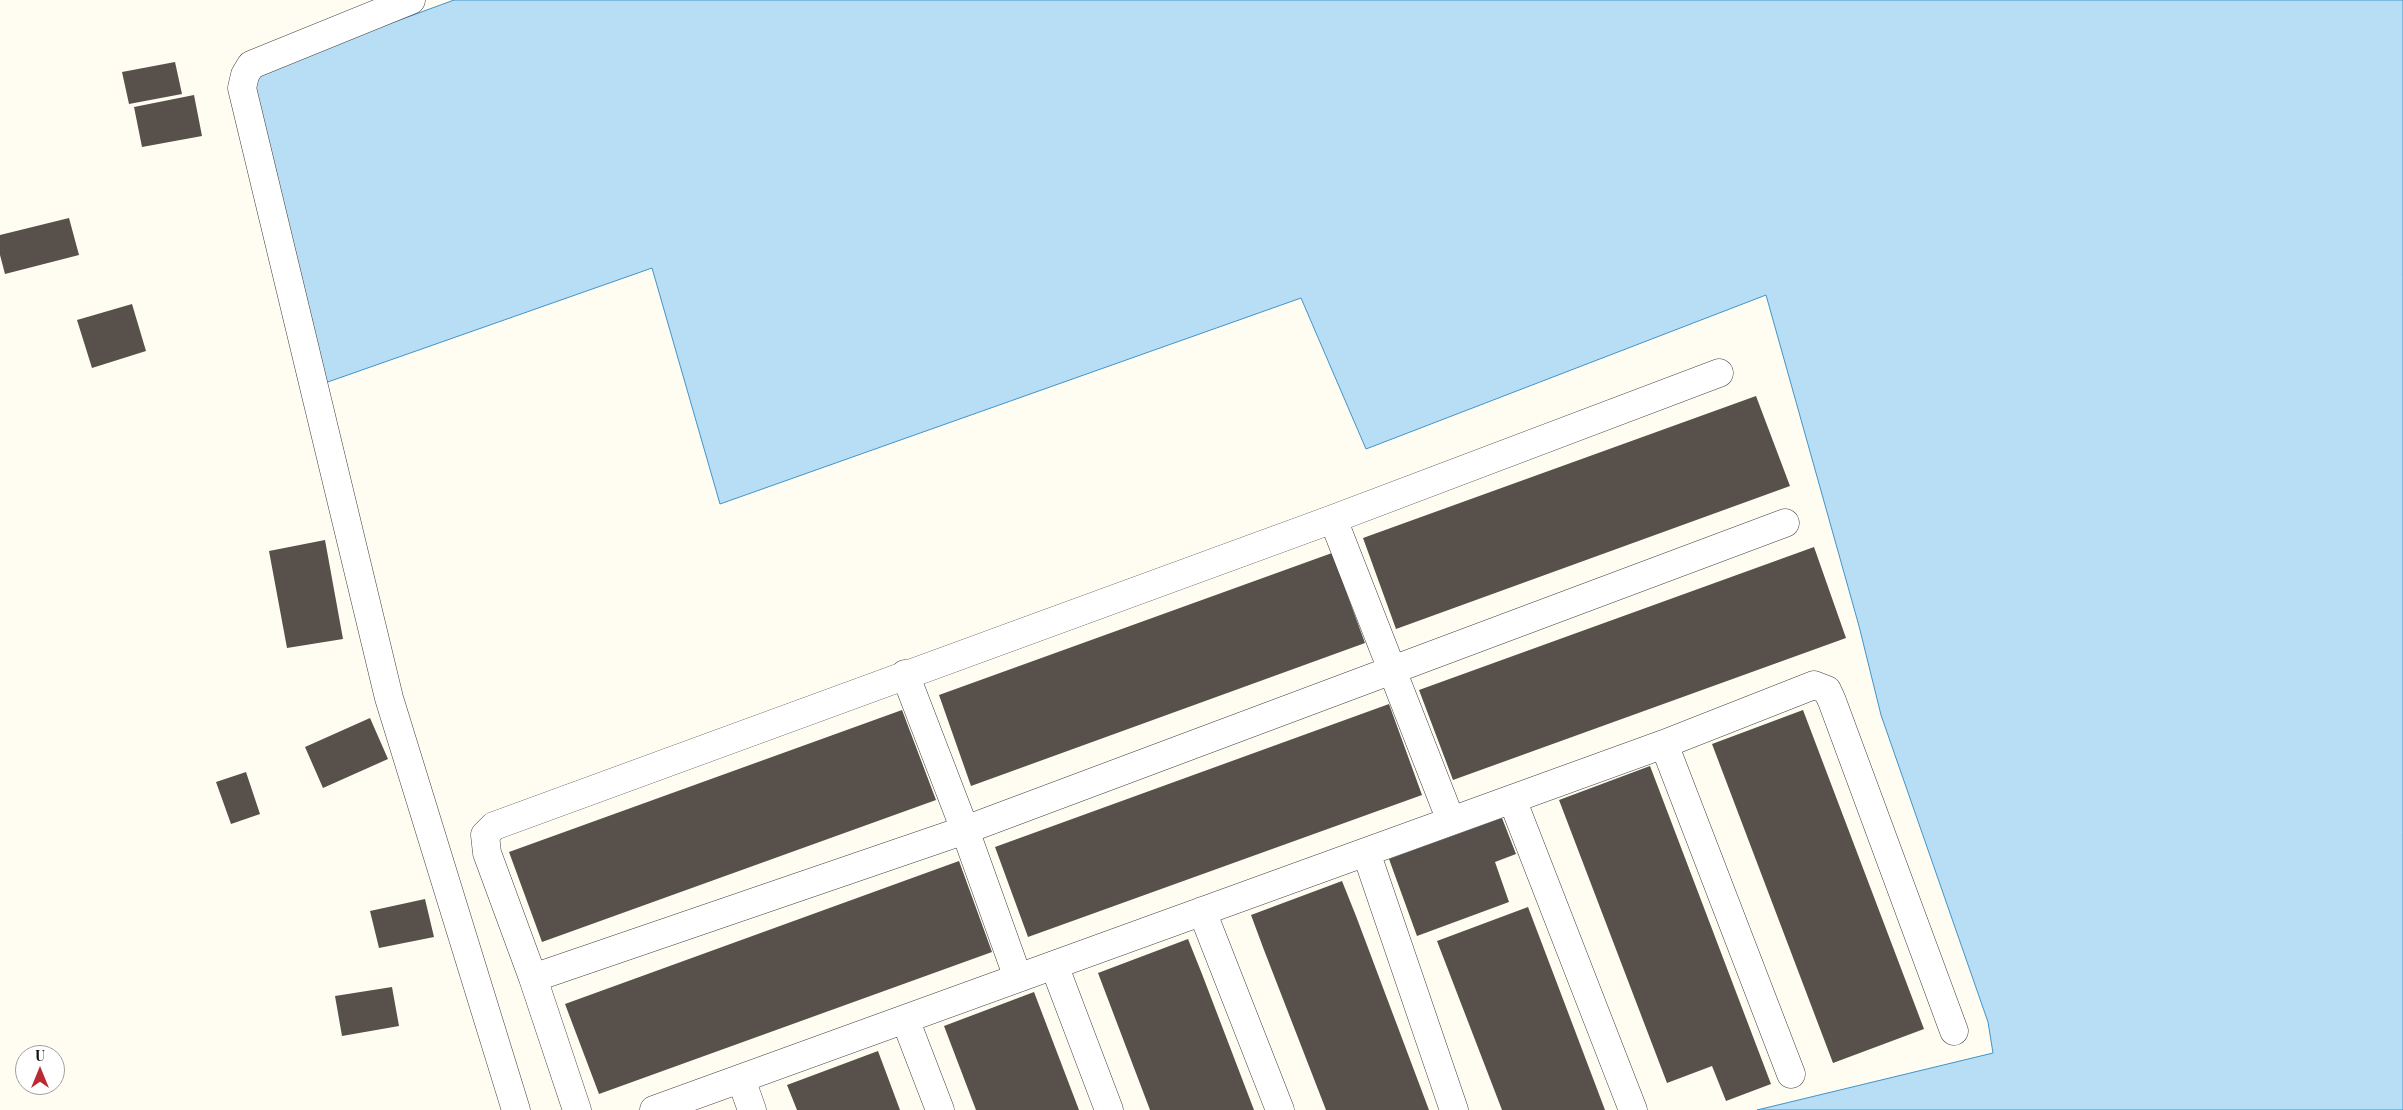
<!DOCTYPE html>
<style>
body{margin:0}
#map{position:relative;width:2403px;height:1110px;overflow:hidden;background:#fffcf1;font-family:"Playfair Display",serif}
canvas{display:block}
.north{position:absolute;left:15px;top:1045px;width:50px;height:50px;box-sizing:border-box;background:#fff;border:1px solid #9f9f9f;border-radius:50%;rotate:0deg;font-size:14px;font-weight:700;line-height:20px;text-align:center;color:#0f0f0f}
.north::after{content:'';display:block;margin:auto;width:18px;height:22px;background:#bb2a32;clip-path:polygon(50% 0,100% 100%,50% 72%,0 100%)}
</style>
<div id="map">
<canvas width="2403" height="1110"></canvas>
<div class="north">U</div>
</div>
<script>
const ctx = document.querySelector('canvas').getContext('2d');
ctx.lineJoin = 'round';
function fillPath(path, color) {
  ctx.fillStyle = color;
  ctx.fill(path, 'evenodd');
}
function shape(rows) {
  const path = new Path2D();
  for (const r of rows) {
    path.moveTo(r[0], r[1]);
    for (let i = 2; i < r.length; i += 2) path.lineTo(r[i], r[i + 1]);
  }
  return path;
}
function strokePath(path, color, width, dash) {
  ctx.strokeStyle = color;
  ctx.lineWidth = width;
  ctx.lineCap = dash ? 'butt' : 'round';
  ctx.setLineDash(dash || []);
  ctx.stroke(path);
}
const water = shape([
 [454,0,2403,0,2403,1110,1757,1110,1993,1053,1988,1022,1881,715,1859,626,1766,295,1366,449,1301,298,720,504,652,268,325,383,252,82,258,72,454,0]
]);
fillPath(water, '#b7def4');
strokePath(water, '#4094c9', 1);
fillPath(shape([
 [175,62,182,94,129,104,122,72],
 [194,95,202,136,142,147,134,107],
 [69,218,79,255,5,274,0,255,0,235],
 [132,304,146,351,92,368,77,320],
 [1756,396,1790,486,1396,629,1363,538],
 [325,540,343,639,287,648,269,551],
 [1814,547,1846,638,1453,780,1419,690],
 [1332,553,1365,643,971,786,939,695],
 [1389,704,1422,795,1028,937,995,847],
 [902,710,936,800,542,942,509,852],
 [1803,710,1924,1029,1833,1063,1712,744],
 [370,718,388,759,323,788,305,747],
 [1650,766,1771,1084,1726,1101,1712,1066,1667,1083,1559,800],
 [246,772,260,814,231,824,216,782],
 [1502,818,1516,854,1495,862,1509,902,1417,936,1389,859],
 [959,861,992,952,599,1094,565,1004],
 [1342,881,1356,916,1429,1110,1326,1110,1264,950,1251,915],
 [425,899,434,937,379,948,370,911],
 [1528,907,1555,978,1605,1110,1502,1110,1437,941],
 [1188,939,1202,974,1254,1110,1150,1110,1098,973],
 [392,987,399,1026,342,1036,335,996],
 [1034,992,1079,1110,976,1110,944,1026],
 [878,1051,900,1110,797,1110,787,1085]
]), '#57504b');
const street = shape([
 [411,0,251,65,245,75,242,88,389,698,516,1110],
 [1333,519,1451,821],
 [905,674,965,830,1018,978],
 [1664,744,1791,1074],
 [1512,799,1633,1110],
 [1366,852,1454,1110],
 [1202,911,1280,1110],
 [1054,965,1109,1110],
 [533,978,965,830,1785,523],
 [905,1019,940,1110],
 [741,1079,752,1110],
 [577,1110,533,978,487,853,485,835,494,826,1333,519,1719,373],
 [654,1110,1664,744,1814,685,1827,690,1832,701,1954,1031]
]);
strokePath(street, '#424242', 29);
strokePath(street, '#fff', 28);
</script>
